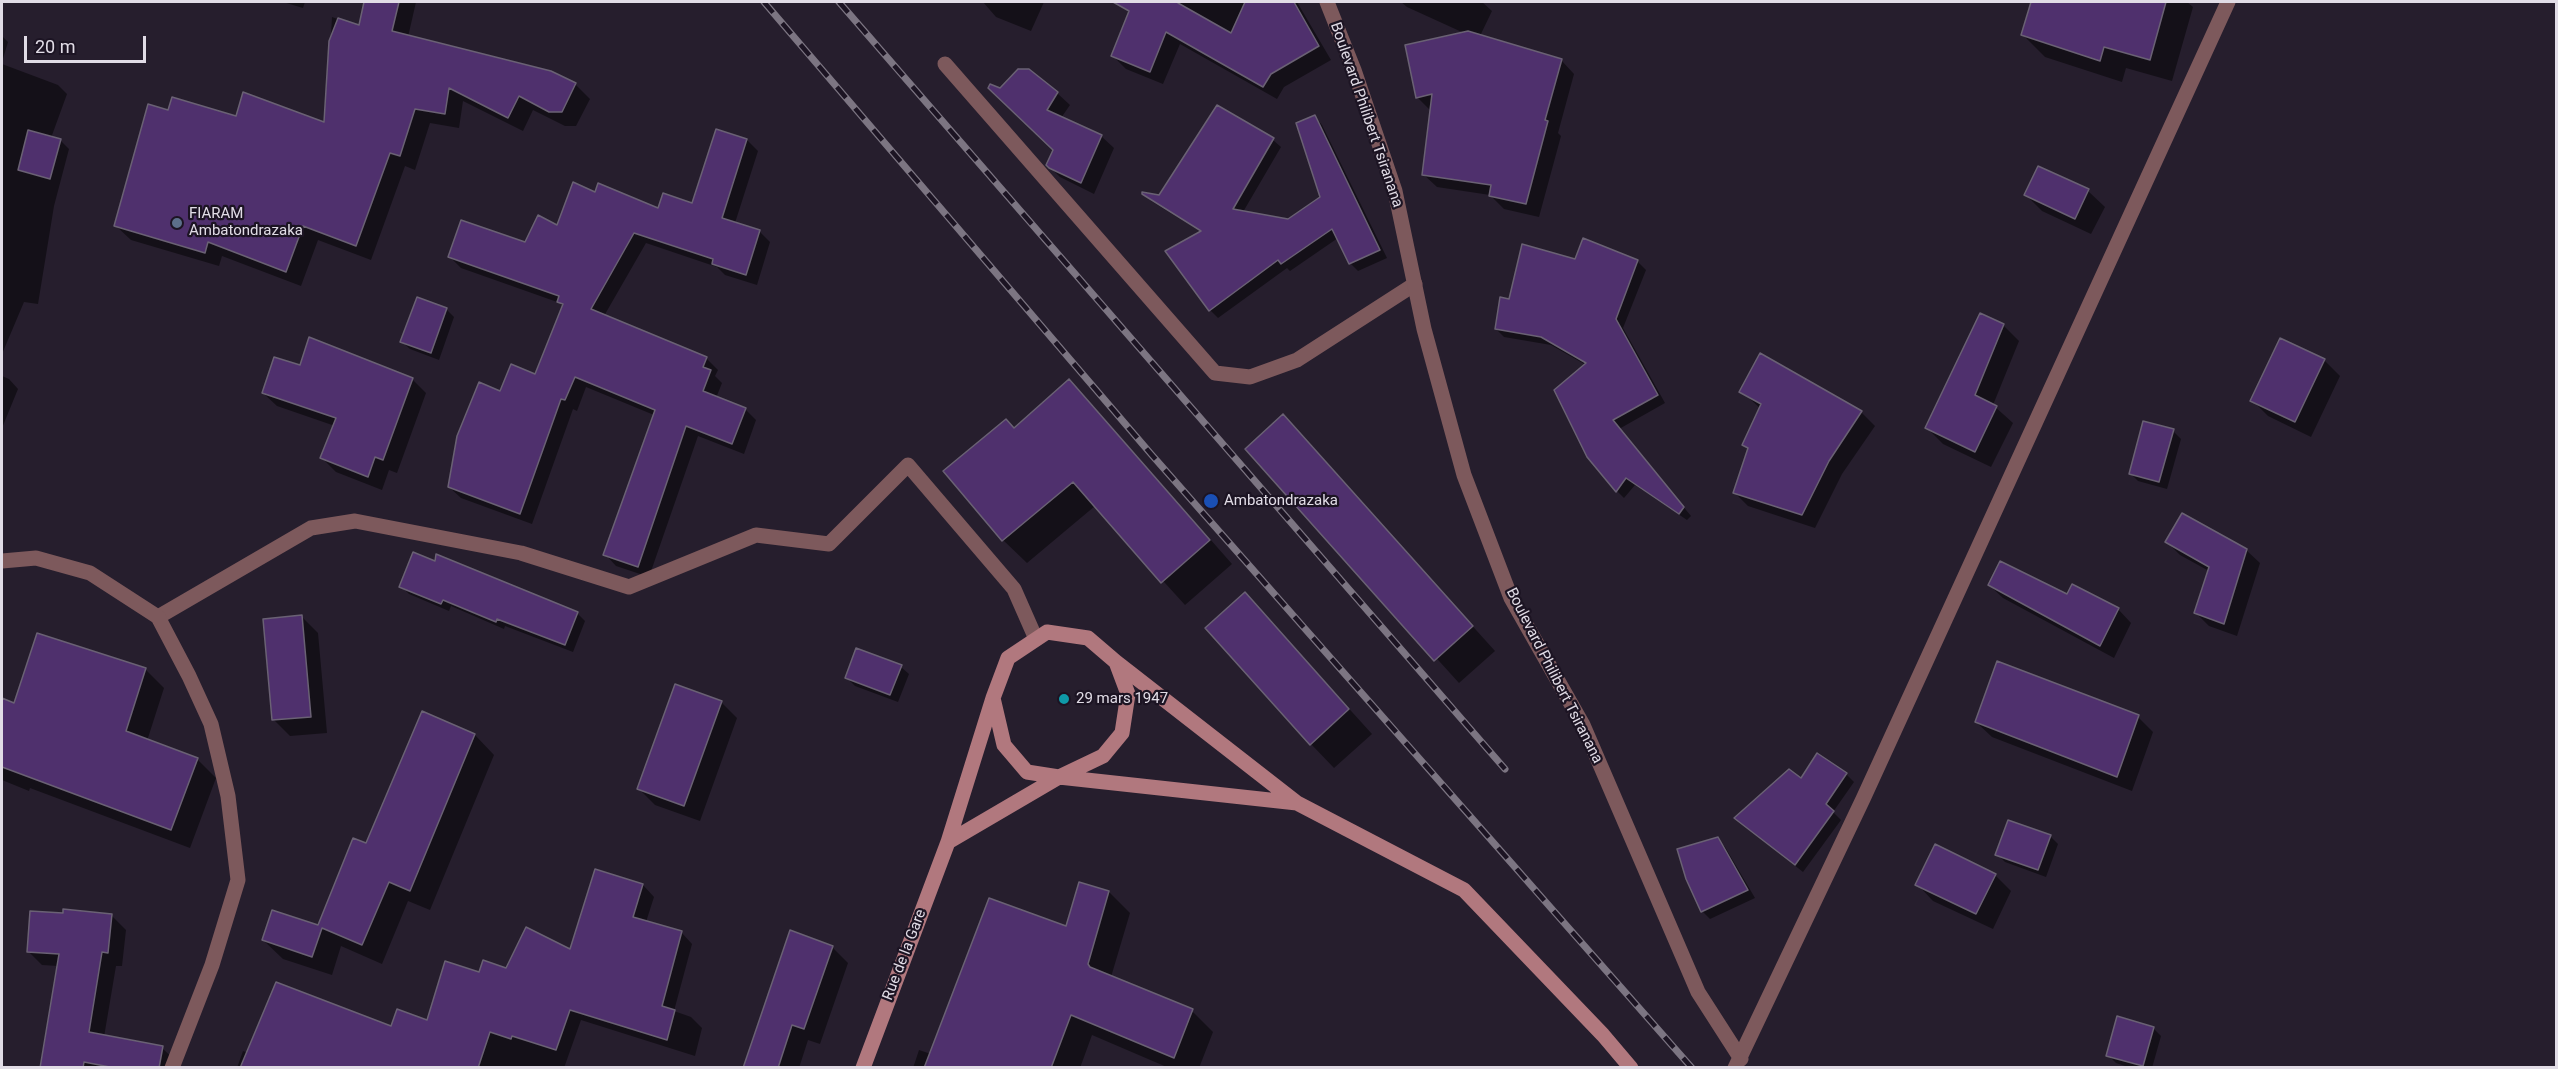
<!DOCTYPE html>
<style>
body{margin:0}
#map{position:relative;width:2558px;height:1069px;overflow:hidden;background:#261e2d;font-family:Roboto,sans-serif}
canvas{display:block}
.frame{position:absolute;inset:0;border:3px solid #e1dce6;pointer-events:none}
.scale{position:absolute;left:24px;top:36px;width:122px;height:27px;box-sizing:border-box;border:3px solid #e1dce6;border-top:0;padding-left:8px;font-size:18px;line-height:21px;white-space:nowrap;color:#e1dce6;-webkit-text-stroke:4px #1c1423;paint-order:stroke}
</style>
<div id="map">
<canvas width="2558" height="1069"></canvas>
<div class="frame"></div>
<div class="scale">20 m</div>
</div>
<script>
const ctx = document.querySelector('canvas').getContext('2d');
ctx.lineJoin = 'round';
function fillPath(path, color) {
  ctx.fillStyle = color;
  ctx.fill(path, 'evenodd');
}
function shape(rows) {
  const path = new Path2D();
  for (const r of rows) {
    path.moveTo(r[0], r[1]);
    for (let i = 2; i < r.length; i += 2) path.lineTo(r[i], r[i + 1]);
  }
  return path;
}
function strokePath(path, color, width, dash) {
  ctx.strokeStyle = color;
  ctx.lineWidth = width;
  ctx.lineCap = dash ? 'butt' : 'round';
  ctx.setLineDash(dash || []);
  ctx.stroke(path);
}
function label(font, color, halo, rows, align = 'center') {
  ctx.font = font + ' Roboto,sans-serif';
  ctx.lineWidth = 4.5;
  ctx.setLineDash([]);
  ctx.textBaseline = 'middle';
  ctx.strokeStyle = halo;
  ctx.fillStyle = color;
  for (const [text, x, y, turn = 0] of rows) {
    ctx.save();
    ctx.translate(x, y);
    ctx.rotate((+turn || 0) * Math.PI / 180);
    ctx.textAlign = isNaN(turn) ? turn : align;
    if (halo) ctx.strokeText(text, 0, 0);
    ctx.fillText(text, 0, 0);
    ctx.restore();
  }
}
fillPath(shape([
 [283,2,305,2,303,8],
 [366,2,416,2,408,37,575,84,590,99,576,126,565,126,533,110,523,131,463,101,459,128,430,123,415,170,405,166,371,260,318,240,301,286,222,256,219,266,131,240,116,226,169,112,326,124,332,17,360,27],
 [983,2,1044,2,1031,31,996,17],
 [1135,2,1297,2,1331,60,1284,87,1277,99,1180,44,1163,84,1126,69,1113,56],
 [1401,2,1482,2,1492,11,1480,36,1561,60,1574,74,1558,133,1561,136,1539,217,1504,209,1490,195,1437,187,1423,174,1431,111,1417,97,1464,33,1407,7],
 [2033,2,2187,2,2193,7,2172,81,2126,68,2122,82,2045,57,2023,35],
 [2,36,8,42,2,62],
 [2,64,58,85,67,94,51,138,60,140,69,149,54,206,38,304,24,302,2,354],
 [1000,90,1057,93,1070,105,1061,118,1101,136,1114,148,1094,194,1060,177,1048,165,1054,150],
 [1315,117,1322,125,1387,258,1358,271,1350,263,1338,238,1290,271,1287,268,1218,318,1210,310,1201,232,1151,201,1143,193,1159,196,1273,140,1281,147,1243,212,1288,221,1322,198],
 [747,140,758,151,735,223,759,231,770,242,757,285,725,275,717,267,646,243,604,316,707,359,718,370,715,376,722,383,716,398,745,409,756,420,744,454,698,436,649,577,616,566,605,554,654,415,586,387,577,411,573,409,532,524,461,498,449,487,501,393,536,376,563,306,560,303,461,268,450,257,525,244,557,227,596,194,659,210,693,204],
 [2039,168,2088,191,2105,207,2091,234,2042,211,2026,195],
 [1583,240,1638,262,1646,270,1623,328,1665,403,1619,429,1691,516,1687,520,1635,485,1624,498,1617,491,1586,365,1551,345,1504,337,1496,329,1510,301,1576,261],
 [446,309,454,317,439,360,410,349,402,342],
 [2003,325,2019,341,1993,405,2013,423,1991,467,1943,444,1927,428],
 [1761,355,1861,412,1875,426,1842,474,1815,528,1748,506,1735,493,1749,450,1744,444,1760,408,1741,391],
 [2324,360,2340,376,2311,437,2268,416,2252,400],
 [2,376,9,379,18,389,2,428],
 [412,379,426,393,397,473,389,470,382,490,336,472,322,458,335,426,277,406,263,393],
 [1069,381,1092,405,1232,564,1185,605,1095,506,1027,563,1003,540,1015,429],
 [1283,416,1495,651,1459,683,1247,449],
 [2173,431,2181,439,2167,489,2138,481,2130,473],
 [2167,542,2246,550,2260,563,2237,636,2209,626,2196,613,2209,571,2180,555],
 [1989,585,2068,596,2118,609,2131,623,2114,658,2003,598],
 [401,586,577,613,585,621,573,652,505,626,504,629,451,606,449,611,409,594],
 [1245,594,1372,734,1334,768,1311,744],
 [302,617,318,633,327,733,290,736,274,720],
 [901,667,909,674,898,702,855,686,847,678],
 [145,669,164,688,147,741,197,759,216,778,190,848,30,788,29,791,2,780,2,700,15,705],
 [721,702,737,718,700,821,655,805,639,789],
 [422,713,475,735,494,755,430,910,408,901,382,964,341,946,332,975,283,959,263,940,319,927,367,845],
 [2138,717,2153,732,2132,791,1992,737,1976,722],
 [1846,774,1854,782,1833,812,1841,820,1803,872,1744,825,1801,780],
 [2050,836,2058,844,2046,877,2005,862,1997,854],
 [1717,839,1725,847,1755,898,1710,919,1702,911],
 [596,871,643,885,654,897,646,922,681,932,692,944,674,1011,691,1017,702,1028,695,1056,581,1020,564,1068,237,1068,243,1051,248,1053,427,1022,480,974,506,970,571,951],
 [1995,875,2011,891,1993,929,1933,901,1917,884],
 [1109,892,1130,913,1111,977,1192,1011,1213,1032,1199,1068,1169,1068,1092,1035,1080,1068,913,1068,919,1050,931,1054],
 [112,916,126,930,122,966,116,966,104,1037,162,1048,177,1062,176,1068,41,1068,58,966,42,965,28,951],
 [832,947,848,963,820,1044,808,1040,799,1068,752,1068],
 [2153,1028,2161,1036,2152,1068,2131,1068,2116,1063,2108,1055]
]), '#0007');
const building = shape([
 [364,2,399,2,392,31,551,71,576,83,562,112,549,112,519,96,508,118,449,88,445,114,415,109,400,156,390,153,356,246,303,226,286,272,208,242,205,253,114,226,148,104,168,110,172,97,236,116,243,92,324,122,329,41,338,18,359,25,364,2],
 [1113,2,1179,2,1178,3,1231,33,1245,2,1294,2,1319,46,1271,74,1263,87,1166,32,1150,72,1111,56,1129,11,1113,2],
 [2031,2,2166,2,2150,60,2104,47,2100,61,2021,35,2031,2],
 [1468,31,1562,59,1545,120,1548,121,1526,204,1489,196,1491,185,1422,175,1432,94,1416,98,1405,45,1468,31],
 [1018,69,1029,69,1058,92,1047,110,1102,135,1081,183,1049,168,1046,165,1053,150,988,88,990,84,1000,88,1018,69],
 [1217,105,1274,138,1233,209,1288,219,1320,197,1296,123,1315,115,1380,250,1349,264,1332,229,1281,264,1278,260,1209,311,1165,251,1201,231,1142,194,1142,192,1159,195,1217,105],
 [716,129,747,139,722,218,760,230,746,275,712,264,713,259,634,233,591,309,707,357,703,367,711,370,703,391,746,408,732,444,686,426,638,567,603,555,655,410,575,377,565,400,561,399,520,514,448,487,457,436,479,382,500,391,511,364,535,374,563,304,557,302,559,296,448,257,461,220,525,242,538,215,557,225,573,182,595,192,598,183,658,208,663,193,692,203,716,129],
 [28,130,61,139,50,179,18,170,28,130],
 [2038,166,2089,189,2075,219,2024,195,2038,166],
 [1583,238,1638,260,1616,319,1658,395,1613,420,1684,507,1679,514,1626,478,1616,492,1587,457,1554,390,1586,363,1541,337,1495,329,1500,297,1509,299,1522,244,1575,259,1583,238],
 [417,297,447,308,431,353,400,342,417,297],
 [1980,313,2004,324,1975,395,1997,406,1975,452,1925,428,1980,313],
 [309,337,413,378,383,460,375,457,368,477,320,458,336,418,262,393,274,357,300,365,309,337],
 [2280,338,2325,359,2295,422,2250,401,2280,338],
 [1760,353,1862,411,1829,461,1802,515,1733,493,1748,448,1742,445,1761,404,1739,392,1760,353],
 [1069,379,1210,540,1161,583,1073,482,1002,541,943,471,1006,419,1014,428,1069,379],
 [1283,414,1473,626,1434,661,1245,449,1283,414],
 [2143,421,2174,429,2159,482,2129,474,2143,421],
 [2182,513,2247,549,2224,624,2194,613,2209,567,2165,542,2182,513],
 [413,552,435,561,436,554,578,612,565,645,497,619,496,622,443,600,441,604,399,587,413,552],
 [2000,561,2067,594,2072,584,2119,608,2100,646,1988,585,2000,561],
 [1245,592,1349,709,1310,745,1205,628,1245,592],
 [302,615,311,717,272,720,263,619,302,615],
 [37,633,146,668,126,731,198,758,171,830,2,767,2,698,14,703,37,633],
 [856,648,902,665,890,695,845,678,856,648],
 [1997,661,2139,715,2117,777,1975,722,1997,661],
 [675,684,722,701,684,806,637,789,675,684],
 [422,711,475,734,410,891,389,882,362,945,322,928,312,957,262,940,272,910,318,925,353,838,366,843,422,711],
 [1817,753,1847,773,1826,804,1834,811,1795,865,1734,818,1789,769,1801,778,1817,753],
 [2008,820,2051,835,2038,870,1995,855,2008,820],
 [1718,837,1748,890,1701,912,1686,879,1677,849,1718,837],
 [1935,844,1996,874,1976,914,1915,885,1935,844],
 [595,869,643,884,633,917,682,931,662,1006,675,1010,667,1040,570,1010,556,1050,512,1036,511,1039,490,1032,478,1068,240,1068,276,982,391,1026,397,1009,427,1020,445,961,479,972,483,960,506,968,526,927,570,949,595,869],
 [1079,882,1109,891,1088,964,1090,967,1193,1009,1174,1058,1071,1015,1051,1068,924,1068,989,898,1066,926,1079,882],
 [63,909,112,914,108,953,102,952,89,1032,163,1046,159,1068,115,1068,84,1062,83,1068,40,1068,59,954,27,952,30,911,63,913,63,909],
 [790,930,833,946,804,1029,792,1025,778,1068,743,1068,790,930],
 [2117,1016,2154,1027,2143,1066,2106,1056,2117,1016]
]);
fillPath(building, '#4f306d');
strokePath(building, '#6a6174', 1.5);
strokePath(shape([
 [945,64,1215,373,1250,377,1297,360,1415,284],
 [158,617,311,528,355,521,521,553,629,587,756,535,829,544,908,465,1014,589,1036,639]
]), '#7d595c', 15);
strokePath(shape([
 [1327,2,1354,70,1395,191,1424,329,1464,475,1511,598,1583,725,1698,992,1741,1059],
 [2,561,36,558,90,573,158,617,189,676,211,724,228,796,238,880,212,965,172,1068],
 [1735,1068,1863,799,2228,2]
]), '#7d595c', 15);
strokePath(shape([
 [1047,632,1088,638,1116,662,1128,694,1122,733,1103,756,1059,777,1027,772,1004,745,993,698,1008,658,1047,632],
 [1116,662,1297,803,1464,890,1603,1035,1631,1068],
 [948,842,1059,777,1297,803],
 [863,1068,948,842,993,698]
]), '#b1787e', 15);
const rail = shape([
 [764,2,1151,454,1692,1068],
 [839,2,1505,769]
]);
strokePath(rail, '#7c7582', 7);
strokePath(rail, '#1c1423', 4.5, [14]);
for (const [x, y, r, color] of [
 [177,223,6,"#5c6f8a"],
 [1211,501,8,"#1a4fb4"],
 [1064,699,6,"#0f9aa8"]
]) {
  const dot = new Path2D();
  dot.arc(x, y, r, 0, 2 * Math.PI);
  ctx.fillStyle = color;
  ctx.fill(dot);
  strokePath(dot, '#1c1423', 2);
}
label('15px', '#e1dce6', '#1c1423', [
 ["Boulevard Philibert Tsiranana",1366,115,71],
 ["Boulevard Philibert Tsiranana",1554,676,63],
 ["Rue de la Gare",905,955,-69]
]);
label('15px', '#e1dce6', '#1c1423', [
 ["FIARAM",189,214],
 ["Ambatondrazaka",189,231],
 ["Ambatondrazaka",1224,501],
 ["29 mars 1947",1076,699]
], 'left');
</script>
